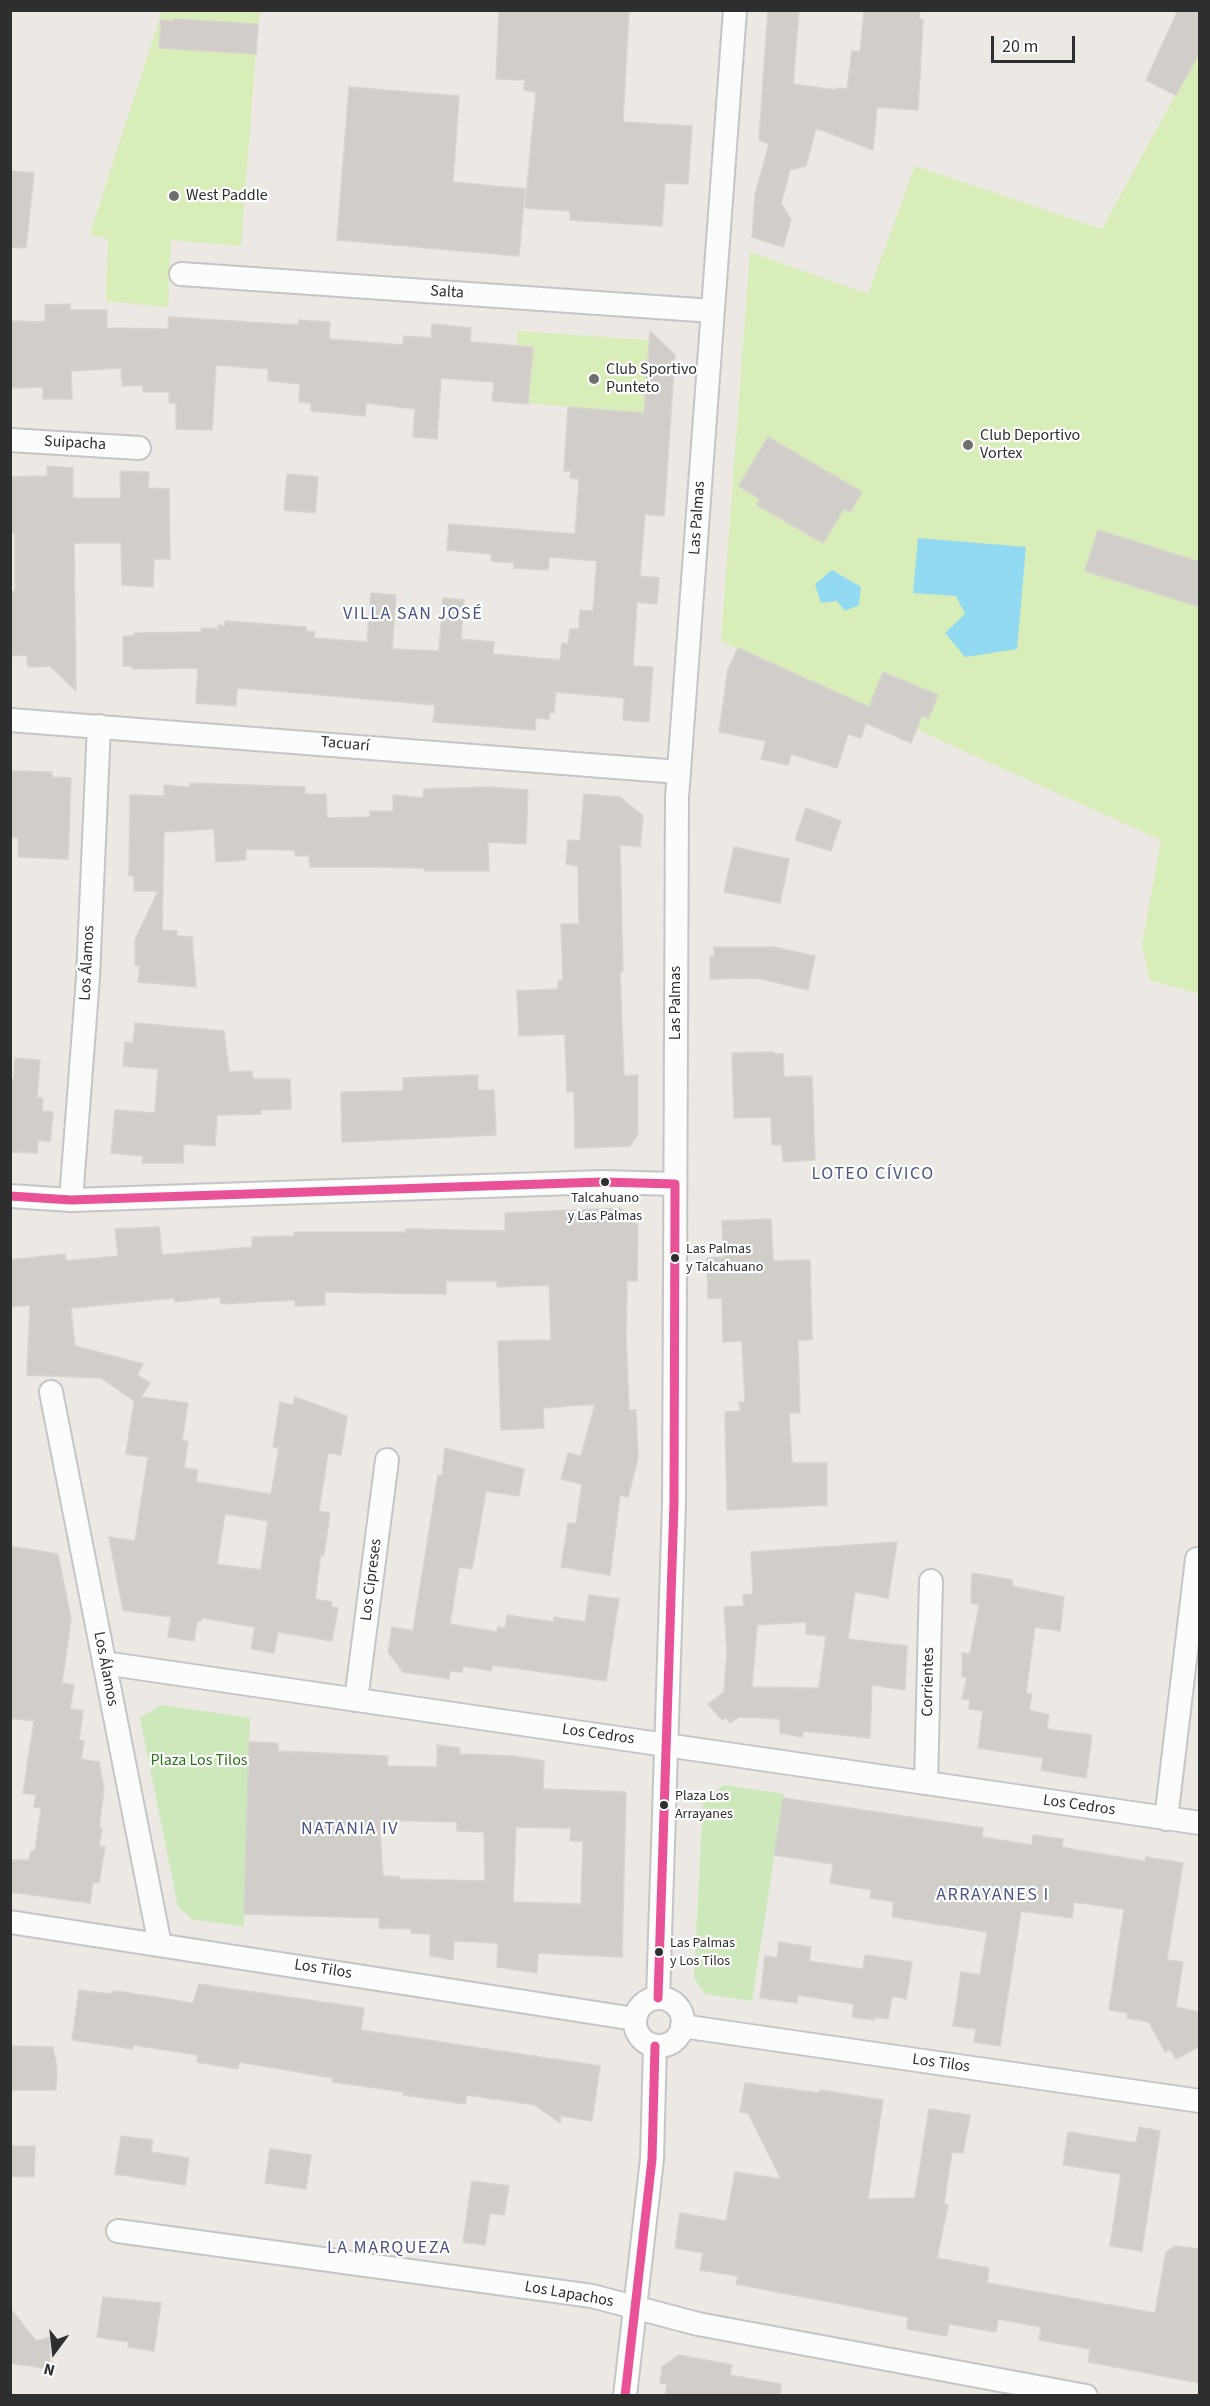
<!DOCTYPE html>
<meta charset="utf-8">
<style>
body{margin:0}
#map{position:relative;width:1210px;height:2406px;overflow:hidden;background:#ece8e4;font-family:"Source Sans 3",sans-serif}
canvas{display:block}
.frame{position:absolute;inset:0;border:12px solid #2e2e2e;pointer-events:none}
.north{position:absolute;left:24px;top:2322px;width:60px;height:60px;-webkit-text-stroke:4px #fff;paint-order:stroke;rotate:195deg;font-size:16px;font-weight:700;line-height:24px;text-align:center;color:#2e2e2e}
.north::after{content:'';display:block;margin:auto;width:21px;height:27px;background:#2e2e2e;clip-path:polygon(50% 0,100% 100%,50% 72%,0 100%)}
.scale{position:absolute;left:991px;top:36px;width:84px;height:27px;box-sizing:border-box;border:3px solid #2e2e2e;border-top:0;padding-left:8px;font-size:18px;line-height:21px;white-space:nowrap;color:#2e2e2e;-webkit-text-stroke:4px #fff;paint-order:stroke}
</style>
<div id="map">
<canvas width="1210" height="2406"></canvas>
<div class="frame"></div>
<div class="north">N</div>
<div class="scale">20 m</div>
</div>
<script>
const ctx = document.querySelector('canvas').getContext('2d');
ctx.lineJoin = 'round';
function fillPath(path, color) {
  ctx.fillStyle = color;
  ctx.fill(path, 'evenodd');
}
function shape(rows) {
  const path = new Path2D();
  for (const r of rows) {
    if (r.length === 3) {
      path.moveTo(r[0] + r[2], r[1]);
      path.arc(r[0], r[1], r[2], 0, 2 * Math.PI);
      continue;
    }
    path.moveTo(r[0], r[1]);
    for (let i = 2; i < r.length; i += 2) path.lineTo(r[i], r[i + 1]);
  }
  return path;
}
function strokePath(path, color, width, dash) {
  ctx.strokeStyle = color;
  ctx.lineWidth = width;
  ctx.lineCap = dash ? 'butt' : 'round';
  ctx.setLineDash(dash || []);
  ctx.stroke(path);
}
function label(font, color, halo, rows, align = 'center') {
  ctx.font = font + ' "Source Sans 3",sans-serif';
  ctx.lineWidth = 4.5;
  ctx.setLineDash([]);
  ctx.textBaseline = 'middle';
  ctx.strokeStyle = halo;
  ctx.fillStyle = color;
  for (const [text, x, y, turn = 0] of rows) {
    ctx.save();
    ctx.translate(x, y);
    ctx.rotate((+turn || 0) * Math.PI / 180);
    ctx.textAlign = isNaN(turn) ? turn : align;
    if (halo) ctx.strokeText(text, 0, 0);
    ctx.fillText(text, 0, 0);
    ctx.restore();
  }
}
fillPath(shape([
 [161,1705,250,1718,244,1927,192,1919,178,1907,140,1718],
 [724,1785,784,1794,752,2001,705,1994,694,1978,703,1801]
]), '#cde9bb');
fillPath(shape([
 [162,11,261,11,258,24,241,246,171,240,168,307,106,301,108,239,90,234],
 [1199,52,1199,994,1150,980,1142,945,1161,840,721,641,750,252,868,294,915,166,1102,229],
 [518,331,661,341,675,355,671,415,513,402]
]), '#d9edb8');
fillPath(shape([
 [918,538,1026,547,1017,649,965,657,945,633,965,614,956,596,913,593],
 [832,570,861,587,859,605,845,611,837,601,821,603,815,584]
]), '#92d9f2');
const building = shape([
 [499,10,629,10,623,122,692,126,688,184,665,183,662,226,570,220,570,211,525,208,536,92,524,90,525,80,496,79,499,10],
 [768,10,799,10,793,84,836,90,836,88,847,89,852,51,860,52,864,10,920,10,919,19,923,20,918,110,877,107,873,150,816,128,806,166,790,170,781,203,791,220,783,247,752,237,755,195,769,144,759,140,768,10],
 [1178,10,1200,10,1200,52,1176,95,1146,80,1178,10],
 [174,19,258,24,256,54,159,48,161,20,174,21,174,19],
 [349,87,459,96,453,182,525,189,519,256,337,240,349,87],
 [10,171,34,173,26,248,10,247,10,171],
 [70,304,70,310,107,310,107,328,168,329,169,317,298,325,299,320,312,321,330,322,329,339,403,345,404,336,431,338,432,324,471,328,470,342,533,347,528,404,492,401,494,382,441,378,437,439,413,437,415,409,366,403,365,416,311,411,311,403,299,402,300,384,268,381,268,369,216,365,212,430,176,429,176,403,169,403,169,392,143,392,143,385,122,386,121,368,71,371,72,399,43,399,43,387,10,388,10,321,45,322,45,305,70,304],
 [650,331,675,355,664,516,645,514,640,576,659,578,657,604,637,602,633,666,653,667,649,722,623,720,624,698,556,692,554,713,550,712,549,719,536,718,535,730,433,722,435,705,276,691,237,688,236,706,196,703,198,668,132,669,132,666,123,666,123,636,134,636,134,633,201,632,201,628,218,629,218,625,225,626,225,621,306,627,306,631,315,632,314,638,367,642,371,593,396,595,392,649,439,651,443,598,464,600,461,639,494,642,493,654,560,660,562,643,568,644,570,629,579,629,580,610,593,611,597,561,549,557,548,570,514,568,514,563,491,561,491,554,447,550,449,524,575,534,579,479,570,478,571,471,564,471,568,407,644,413,650,331],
 [768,437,862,492,850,512,844,509,823,543,757,505,760,499,739,486,768,437],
 [47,466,73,468,73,498,121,498,120,471,149,472,148,488,169,489,170,559,154,559,153,587,122,585,121,543,74,543,76,691,50,666,28,667,27,655,10,656,10,591,15,591,15,533,10,533,10,477,47,476,47,466],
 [287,474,318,477,315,513,284,510,287,474],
 [1098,530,1200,562,1200,607,1085,571,1098,530],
 [738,648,869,707,883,672,938,695,929,718,922,716,911,743,866,723,861,738,848,734,837,768,791,754,788,765,761,759,766,741,719,732,728,669,738,648],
 [10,771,52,772,52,777,71,778,68,859,18,857,18,838,10,837,10,771],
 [190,783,305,787,305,794,326,794,327,818,370,817,370,811,393,811,393,795,423,798,424,789,490,787,528,790,526,844,488,842,489,871,425,871,424,868,377,867,310,867,309,856,295,856,295,850,246,849,246,860,216,862,214,829,164,832,162,930,177,931,177,936,192,937,196,987,138,982,140,966,135,965,135,940,158,891,134,891,134,876,129,876,130,795,164,796,164,785,190,787,190,783],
 [584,794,620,797,643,816,640,847,620,845,623,971,620,972,624,1076,638,1075,638,1134,630,1146,575,1148,574,1092,567,1092,565,1034,519,1036,517,991,558,989,558,980,563,980,561,924,579,924,578,866,566,864,568,840,580,841,584,794],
 [806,808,841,821,831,851,795,840,806,808],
 [734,847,789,859,780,903,724,892,734,847],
 [714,947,774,947,815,956,808,990,757,978,710,979,710,956,714,957,714,947],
 [135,1023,224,1031,229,1072,252,1071,253,1079,290,1079,291,1109,261,1110,261,1114,217,1115,215,1146,184,1144,183,1163,142,1163,143,1156,111,1153,115,1110,155,1113,158,1069,123,1066,125,1042,133,1043,135,1023],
 [774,1052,774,1054,783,1054,784,1077,812,1076,815,1160,783,1162,782,1145,772,1145,771,1117,734,1118,732,1053,774,1052],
 [15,1058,40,1060,37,1098,43,1098,42,1111,53,1112,50,1142,38,1140,37,1153,10,1152,10,1086,14,1077,15,1058],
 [478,1075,478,1090,494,1090,496,1135,342,1142,341,1092,403,1091,403,1078,478,1075],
 [621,1208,638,1226,637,1281,627,1281,626,1337,629,1410,636,1410,638,1458,628,1497,620,1495,610,1575,561,1567,568,1523,576,1524,582,1484,561,1479,568,1453,581,1456,595,1404,543,1408,544,1428,501,1430,498,1341,551,1340,549,1285,497,1287,497,1281,446,1281,446,1294,325,1292,325,1305,295,1306,295,1300,221,1304,220,1297,175,1302,174,1298,71,1308,75,1346,143,1364,137,1375,150,1383,141,1397,188,1403,182,1440,188,1442,184,1468,198,1470,196,1482,271,1494,279,1448,273,1447,280,1402,293,1405,295,1397,347,1416,341,1455,328,1453,319,1511,330,1513,324,1555,321,1554,315,1599,332,1602,331,1607,338,1608,332,1641,278,1632,274,1653,251,1649,255,1627,202,1618,201,1621,197,1621,194,1641,168,1637,171,1617,123,1610,109,1537,135,1541,148,1457,126,1454,134,1401,101,1378,27,1375,30,1305,10,1307,10,1260,65,1254,66,1261,118,1256,115,1229,159,1227,162,1255,252,1247,252,1237,294,1236,294,1232,406,1232,406,1229,505,1231,505,1213,621,1208],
 [225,1514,268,1521,261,1570,217,1564,225,1514],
 [771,1219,773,1261,810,1260,812,1340,798,1340,800,1413,789,1413,792,1463,827,1463,827,1505,727,1510,725,1412,740,1411,739,1402,745,1402,742,1341,723,1342,722,1298,708,1299,707,1258,724,1257,722,1221,771,1219],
 [445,1448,524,1469,519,1496,486,1491,472,1569,459,1567,450,1624,497,1632,498,1627,505,1628,507,1615,553,1622,554,1617,585,1622,589,1595,619,1599,606,1681,492,1665,491,1671,463,1666,462,1672,450,1671,449,1679,403,1672,388,1652,392,1627,413,1631,438,1475,442,1476,445,1448],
 [897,1542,888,1598,855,1592,848,1639,907,1646,905,1690,872,1685,870,1738,803,1731,803,1737,780,1733,780,1719,739,1717,730,1723,726,1717,722,1720,708,1704,724,1692,727,1652,724,1607,744,1606,743,1595,753,1594,751,1552,897,1542],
 [806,1622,806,1634,826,1636,819,1688,752,1687,757,1625,806,1622],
 [10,1546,58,1554,71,1619,62,1683,74,1685,70,1709,83,1711,79,1740,84,1741,81,1759,99,1762,104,1789,99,1828,102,1828,99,1846,105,1847,99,1883,93,1882,90,1903,10,1892,10,1860,29,1860,31,1851,35,1851,41,1808,34,1807,36,1795,23,1793,34,1721,10,1718,10,1546],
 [972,1573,1013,1580,1012,1586,1064,1597,1060,1631,1035,1627,1026,1693,1032,1694,1029,1710,1049,1715,1047,1729,1092,1735,1086,1778,1041,1770,1043,1758,978,1748,983,1711,969,1709,970,1700,962,1699,967,1677,962,1677,962,1653,970,1654,979,1605,971,1603,972,1573],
 [249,1742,278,1743,278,1751,388,1756,387,1766,437,1767,437,1745,460,1748,459,1754,514,1756,544,1761,543,1789,626,1792,622,1957,538,1953,537,1973,497,1967,498,1943,454,1941,453,1960,430,1956,430,1934,411,1933,411,1929,379,1928,379,1918,244,1914,249,1742],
 [379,1820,457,1822,457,1831,484,1832,485,1881,400,1879,400,1877,383,1876,379,1820],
 [516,1827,571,1828,570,1841,583,1841,581,1904,513,1902,516,1827],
 [783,1798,983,1828,982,1837,1032,1845,1033,1835,1063,1839,1062,1847,1082,1851,1145,1861,1146,1857,1183,1863,1167,1960,1183,1962,1176,2007,1200,2012,1200,2046,1176,2059,1170,2049,1165,2052,1149,2022,1127,2018,1128,2013,1109,2010,1124,1909,1074,1902,1072,1918,1021,1911,1000,2046,974,2042,976,2029,953,2026,961,1972,980,1975,987,1932,892,1917,894,1902,870,1898,871,1890,830,1883,833,1864,774,1855,783,1798],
 [779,1942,811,1947,809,1961,863,1969,865,1955,912,1962,906,1999,892,1996,888,2019,874,2017,874,2020,852,2017,854,2004,798,1995,797,2003,760,1998,765,1956,777,1958,779,1942],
 [199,1984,364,2008,361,2030,600,2066,592,2121,561,2116,560,2123,535,2105,467,2095,465,2104,403,2095,404,2092,332,2082,333,2078,239,2062,238,2069,197,2062,198,2055,133,2045,133,2049,72,2040,79,1990,111,1994,112,1991,123,1992,193,2003,199,1984],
 [10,2046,53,2047,57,2069,56,2090,10,2090,10,2046],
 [745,2083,819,2093,820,2090,883,2100,868,2199,915,2198,929,2109,970,2115,963,2153,952,2152,944,2204,948,2205,937,2258,989,2268,987,2283,1155,2313,1166,2252,1175,2246,1200,2249,1200,2383,1088,2362,1090,2349,1039,2340,1041,2327,998,2319,996,2332,949,2324,947,2336,907,2329,908,2317,736,2284,738,2276,700,2270,703,2253,675,2248,680,2213,726,2221,735,2172,781,2179,748,2113,740,2112,745,2083],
 [1139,2127,1160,2131,1142,2251,1110,2246,1121,2174,1063,2165,1068,2132,1136,2143,1139,2127],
 [121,2136,153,2140,151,2152,189,2158,185,2185,115,2174,121,2136],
 [10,2146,35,2146,34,2177,10,2176,10,2146],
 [270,2149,311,2155,306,2189,265,2183,270,2149],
 [472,2181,509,2186,504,2215,490,2213,485,2245,463,2242,472,2181],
 [103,2297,161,2303,154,2351,128,2347,129,2342,97,2337,103,2297],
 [10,2308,36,2341,50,2337,50,2369,10,2363,10,2308],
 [679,2355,732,2365,730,2375,781,2384,780,2396,665,2396,667,2384,660,2383,662,2367,679,2355]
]);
fillPath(building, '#d1ceca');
strokePath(building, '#d7d4d0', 1.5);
const minor = shape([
 [181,274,713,311],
 [10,440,139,448],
 [10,720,679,772],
 [10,1196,71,1200,602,1182,675,1184],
 [71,1200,88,977,99,726],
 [51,1392,160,1945],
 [104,1663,1200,1823],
 [356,1700,387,1460],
 [926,1783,931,1581],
 [1166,1819,1197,1559],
 [10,1922,635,2019],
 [658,1998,674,1504,677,798,735,10],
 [659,2022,24],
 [682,2026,1200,2101],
 [118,2231,592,2296,698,2324,1086,2396],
 [625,2396,652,2159,655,2046]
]);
strokePath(minor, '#c6c4c5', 26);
strokePath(minor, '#fcfcfb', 22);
strokePath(shape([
 [10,1196,71,1200,602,1182,675,1184,674,1504,658,1998],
 [625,2396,652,2159,655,2046]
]), '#e95297', 9);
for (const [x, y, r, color] of [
 [174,196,6,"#706f6e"],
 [594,379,6,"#706f6e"],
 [968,445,6,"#706f6e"],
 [605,1182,5,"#2e2e2e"],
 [675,1258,5,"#2e2e2e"],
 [664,1805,5,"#2e2e2e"],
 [659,1952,5,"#2e2e2e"]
]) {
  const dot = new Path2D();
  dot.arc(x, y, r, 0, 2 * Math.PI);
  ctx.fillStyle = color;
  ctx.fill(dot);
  strokePath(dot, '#fff', 2);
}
label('14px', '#2e2e2e', '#fff', [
 ["Talcahuano",605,1199,"center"],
 ["y Las Palmas",605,1217,"center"],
 ["Las Palmas",686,1250],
 ["y Talcahuano",686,1268],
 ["Plaza Los",675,1797],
 ["Arrayanes",675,1815],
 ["Las Palmas",670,1944],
 ["y Los Tilos",670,1962]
], 'left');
label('16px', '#2e2e2e', '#fff', [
 ["West Paddle",186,196],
 ["Club Sportivo",606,370],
 ["Punteto",606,388],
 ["Club Deportivo",980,436],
 ["Vortex",980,454]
], 'left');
label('16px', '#2e2e2e', '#fff', [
 ["Salta",447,293,4],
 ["Suipacha",75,444,3],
 ["Las Palmas",698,518,-86],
 ["Tacuarí",345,745,5],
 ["Los Álamos",88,963,-87],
 ["Las Palmas",676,1003,-90],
 ["Los Cipreses",372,1580,-83],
 ["Los Álamos",105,1669,79],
 ["Corrientes",929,1682,-89],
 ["Los Cedros",598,1735,8],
 ["Los Cedros",1079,1806,8],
 ["Los Tilos",323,1970,9],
 ["Los Tilos",941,2064,8],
 ["Los Lapachos",569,2295,10]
]);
label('16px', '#297315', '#fff', [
 ["Plaza Los Tilos",199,1761]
]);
ctx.letterSpacing = '1.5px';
label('18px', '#495483', '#fff', [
 ["VILLA SAN JOSÉ",413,615],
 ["LOTEO CÍVICO",873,1175],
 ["NATANIA IV",350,1830],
 ["ARRAYANES I",993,1896],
 ["LA MARQUEZA",389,2249]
]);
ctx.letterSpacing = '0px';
</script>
